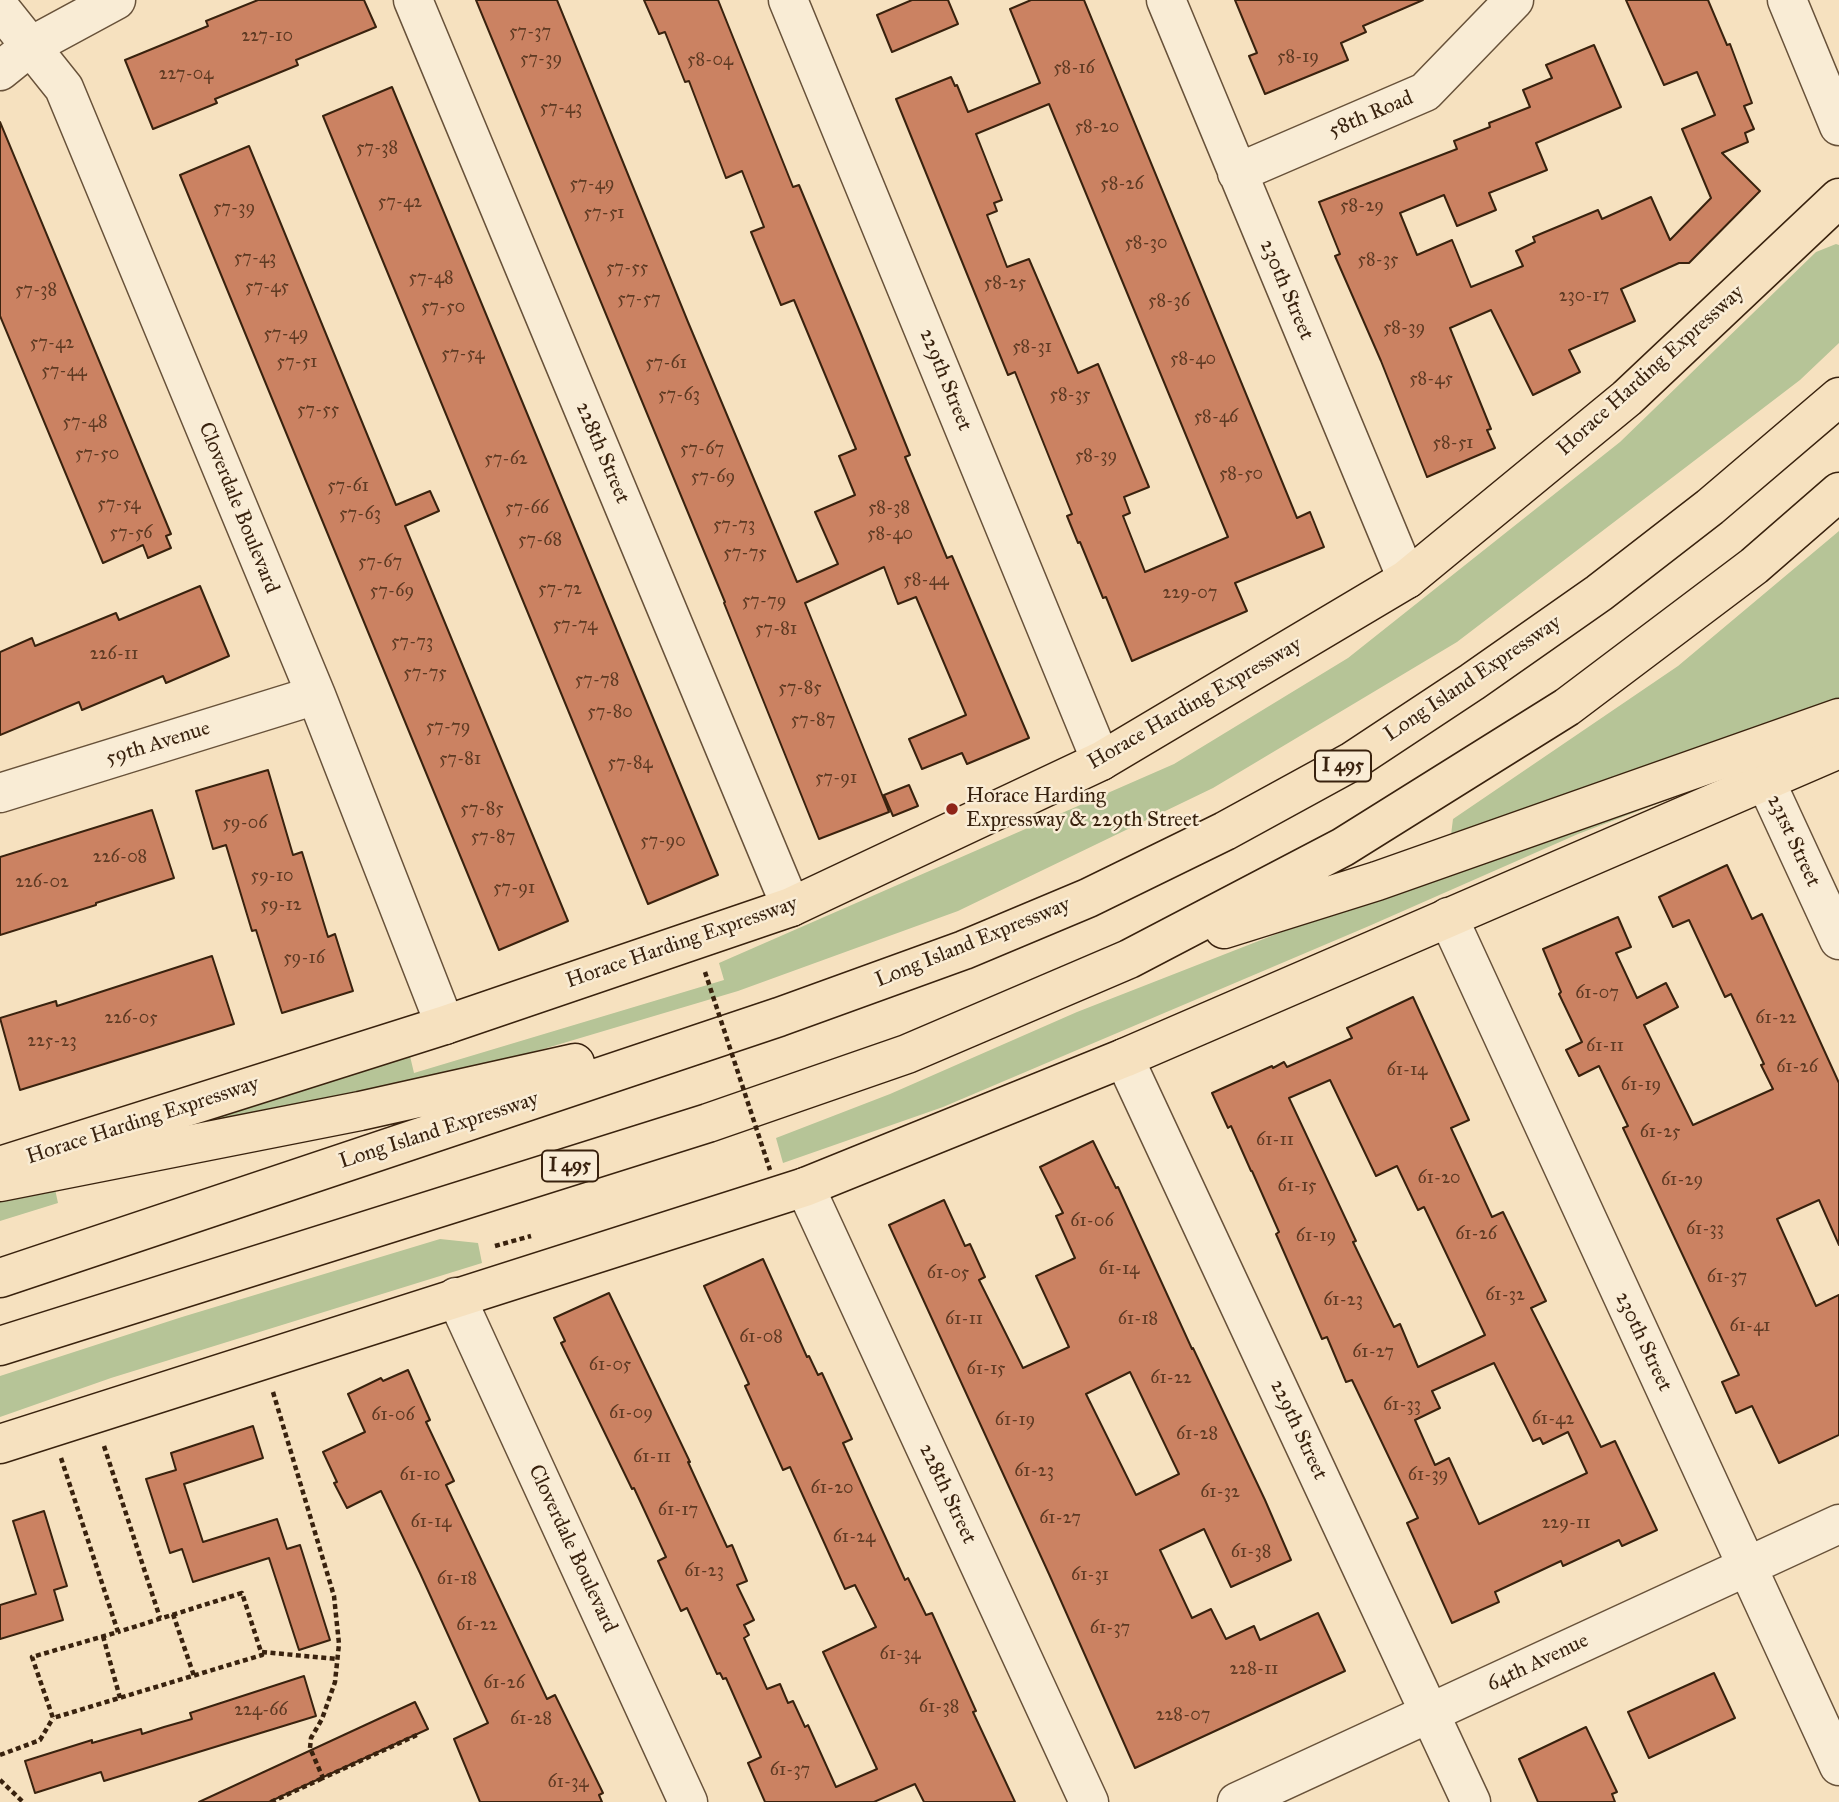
<!DOCTYPE html>
<style>
body{margin:0}
canvas{display:block;background:#f6e1bf}
</style>
<canvas width="1839" height="1802"></canvas>
<script>
const ctx = document.querySelector('canvas').getContext('2d');
ctx.lineJoin = 'round';
function fillPath(path, color) {
  ctx.fillStyle = color;
  ctx.fill(path, 'evenodd');
}
function shape(rows) {
  const path = new Path2D();
  for (const r of rows) {
    path.moveTo(r[0], r[1]);
    for (let i = 2; i < r.length; i += 2) path.lineTo(r[i], r[i + 1]);
  }
  return path;
}
function strokePath(path, color, width, dash) {
  ctx.strokeStyle = color;
  ctx.lineWidth = width;
  ctx.lineCap = dash ? 'butt' : 'round';
  ctx.setLineDash(dash || []);
  ctx.stroke(path);
}
function label(font, color, halo, rows, align = 'center') {
  ctx.font = font + ' "IM FELL Great Primer",serif';
  ctx.lineWidth = 5;
  ctx.setLineDash([]);
  ctx.textBaseline = 'middle';
  ctx.strokeStyle = halo;
  ctx.fillStyle = color;
  for (const [text, x, y, turn = 0] of rows) {
    ctx.save();
    ctx.translate(x, y);
    ctx.rotate((+turn || 0) * Math.PI / 180);
    ctx.textAlign = isNaN(turn) ? turn : align;
    if (halo) ctx.strokeText(text, 0, 0);
    ctx.fillText(text, 0, 0);
    ctx.restore();
  }
}
fillPath(shape([
 [1836,244,1839,245,1839,343,1800,380,1457,642,1213,788,958,911,738,991,540,1050,401,1087,96,1152,410,1056,414,1073,724,980,719,963,1174,764,1348,658,1620,442,1816,252],
 [1839,531,1839,706,1451,835,1453,819,1678,666],
 [1730,776,1578,834,1369,926,943,1107,783,1163,776,1138,890,1094,1077,1012,1302,924],
 [55,1189,58,1203,0,1221,0,1200],
 [440,1239,478,1243,482,1263,111,1378,0,1417,0,1376,182,1317]
]), '#b6c497');
const building = shape([
 [258,0,364,0,376,27,296,60,298,65,215,99,217,103,153,129,125,60,208,26,206,21,258,0],
 [476,0,557,0,688,322,797,582,838,564,815,512,855,495,839,456,856,449,794,300,781,305,751,232,764,227,742,171,726,178,689,81,685,82,665,32,659,34,644,0,718,0,793,187,799,185,861,334,910,455,905,457,947,558,952,556,1029,738,967,764,962,753,922,769,909,739,966,715,916,597,898,604,884,567,805,603,889,812,819,839,724,603,725,602,476,0],
 [912,0,948,0,958,24,892,52,877,15,912,0],
 [1031,0,1084,0,1297,518,1310,512,1324,547,1235,583,1247,611,1132,661,1106,597,1103,598,1080,542,1078,543,1067,516,1072,514,1015,372,1008,375,896,99,951,77,955,86,957,85,968,112,1040,83,1010,9,1031,0],
 [1049,104,1228,537,1145,572,1123,516,1130,513,1124,497,1149,487,1098,364,1078,373,1029,259,1007,267,987,215,997,211,994,203,1002,200,976,134,1049,104],
 [1235,0,1423,0,1363,26,1366,32,1341,43,1348,60,1265,94,1249,56,1257,53,1235,0],
 [1626,0,1708,0,1727,45,1730,44,1752,103,1744,106,1754,129,1745,133,1748,142,1722,153,1760,191,1689,263,1679,263,1621,289,1635,321,1569,350,1580,372,1533,395,1491,310,1450,328,1491,429,1487,430,1495,448,1427,477,1381,361,1335,256,1340,254,1319,202,1457,149,1454,141,1490,127,1489,123,1530,107,1523,90,1552,78,1546,65,1594,45,1621,107,1536,143,1547,170,1489,193,1496,210,1457,226,1444,195,1400,213,1417,255,1452,240,1471,287,1523,266,1516,251,1535,242,1533,237,1598,210,1602,219,1651,197,1670,240,1711,198,1682,129,1715,115,1697,72,1664,85,1626,0],
 [392,87,718,875,648,904,323,116,392,87],
 [0,122,171,534,166,536,171,548,148,558,143,545,103,563,0,316,0,122],
 [249,146,396,505,430,491,439,511,405,526,568,921,499,950,180,175,249,146],
 [200,586,229,656,166,683,163,676,82,710,79,702,0,735,0,652,32,638,35,646,116,613,119,620,200,586],
 [268,770,293,855,302,852,328,937,335,934,353,991,282,1013,256,930,252,931,226,845,213,849,196,791,268,770],
 [909,785,918,806,893,816,884,795,909,785],
 [152,810,174,878,96,903,96,905,0,935,0,857,152,810],
 [1727,865,1752,919,1762,914,1839,1083,1839,1245,1819,1200,1777,1219,1816,1306,1839,1295,1839,1435,1779,1463,1752,1406,1736,1413,1722,1382,1739,1375,1623,1128,1628,1126,1599,1066,1579,1076,1566,1050,1582,1042,1559,994,1561,992,1543,949,1618,917,1631,947,1616,953,1637,998,1666,983,1678,1007,1644,1025,1693,1125,1773,1089,1761,1065,1764,1064,1731,994,1725,997,1689,920,1673,927,1659,897,1727,865],
 [212,956,234,1024,20,1090,0,1018,56,1001,57,1006,212,956],
 [1413,997,1469,1120,1451,1128,1492,1217,1503,1212,1546,1301,1531,1308,1601,1447,1615,1441,1657,1530,1622,1546,1619,1540,1563,1566,1561,1561,1495,1592,1499,1602,1452,1623,1407,1523,1418,1518,1352,1380,1346,1382,1327,1337,1322,1339,1276,1234,1279,1232,1252,1171,1251,1171,1231,1126,1228,1128,1212,1093,1272,1066,1273,1068,1284,1062,1287,1067,1352,1038,1347,1028,1413,997],
 [1330,1080,1376,1176,1397,1166,1418,1210,1424,1207,1485,1335,1418,1367,1400,1324,1394,1327,1353,1242,1356,1241,1289,1098,1330,1080],
 [1494,1363,1533,1441,1540,1438,1543,1444,1568,1432,1587,1473,1479,1524,1449,1458,1435,1465,1415,1420,1440,1408,1432,1391,1494,1363],
 [1093,1141,1116,1188,1118,1187,1192,1349,1193,1348,1265,1500,1291,1560,1231,1587,1204,1529,1160,1550,1192,1618,1211,1609,1226,1639,1254,1626,1260,1640,1318,1613,1345,1671,1135,1768,1049,1574,889,1225,944,1200,965,1246,970,1244,985,1277,979,1280,1023,1368,1069,1347,1036,1276,1075,1258,1056,1216,1063,1213,1040,1167,1093,1141],
 [1130,1372,1179,1474,1136,1495,1086,1394,1130,1372],
 [763,1259,807,1357,809,1356,818,1375,822,1373,852,1439,843,1443,873,1510,905,1580,908,1578,926,1615,932,1613,976,1711,973,1712,1015,1802,924,1802,915,1784,874,1802,765,1802,748,1763,761,1757,726,1678,723,1679,720,1673,717,1674,687,1608,681,1611,658,1561,666,1557,634,1488,632,1489,561,1343,565,1341,554,1318,609,1293,690,1462,688,1462,727,1547,732,1545,747,1581,737,1585,754,1620,744,1625,749,1635,744,1638,767,1689,780,1684,788,1703,793,1701,805,1727,808,1725,836,1787,877,1769,823,1652,876,1627,855,1585,845,1589,790,1467,783,1470,745,1386,749,1384,704,1286,763,1259],
 [408,1370,430,1420,426,1422,454,1481,446,1485,547,1699,555,1695,603,1793,599,1795,602,1802,480,1802,454,1739,488,1723,420,1573,381,1491,347,1508,334,1483,337,1482,323,1452,365,1432,348,1394,381,1378,383,1381,408,1370],
 [253,1426,263,1458,184,1484,203,1542,277,1519,287,1549,300,1545,330,1640,299,1650,269,1558,193,1582,182,1549,170,1553,146,1479,176,1470,171,1453,253,1426],
 [44,1511,67,1586,54,1590,63,1620,0,1639,0,1605,36,1594,13,1521,44,1511],
 [1714,1673,1735,1718,1649,1758,1628,1712,1714,1673],
 [304,1676,316,1716,104,1781,101,1772,35,1793,25,1761,92,1740,92,1743,141,1729,142,1734,164,1727,192,1719,190,1713,304,1676],
 [415,1702,428,1729,269,1802,199,1802,415,1702],
 [1586,1727,1617,1792,1612,1794,1615,1802,1538,1802,1519,1759,1586,1727]
]);
fillPath(building, '#cb8262');
strokePath(building, '#39220e', 2);
const minor = shape([
 [413,0,791,907],
 [788,0,1101,761],
 [1166,0,1407,579],
 [1787,0,1839,126],
 [0,8,64,88,316,695,445,1025],
 [0,71,31,46,116,0],
 [1237,173,1425,92,1514,0],
 [1765,780,1839,940],
 [0,793,316,695],
 [1448,917,1839,1766],
 [1124,1058,1471,1802],
 [805,1187,1089,1802],
 [456,1297,688,1802],
 [1237,1802,1839,1524]
]);
const major = shape([
 [0,1166,445,1025,791,907,1101,761,1407,579,1627,398,1839,198],
 [0,1444,805,1187,1124,1058,1839,749]
]);
const highway = shape([
 [1224,929,1377,881,1839,718],
 [0,1182,360,1111,575,1063],
 [0,1278,779,1017,964,950,1088,898,1225,831,1351,762,1472,682,1599,593,1710,507,1839,397],
 [0,1346,708,1123,907,1054,1129,959,1343,847,1567,707,1754,566,1839,492]
]);
strokePath(minor, '#68523a', 41);
strokePath(major, '#39220e', 41);
strokePath(highway, '#39220e', 41);
strokePath(shape([
 [495,1246,531,1236],
 [273,1392,334,1596,339,1644,335,1682,322,1719,311,1738,310,1748,323,1778,419,1734],
 [104,1446,160,1618],
 [61,1458,118,1632,32,1657,53,1718,262,1655,242,1593,118,1632],
 [173,1614,194,1676],
 [103,1636,120,1698],
 [262,1652,337,1659],
 [0,1755,40,1740,53,1718],
 [0,1780,23,1802],
 [271,1802,323,1778]
]), '#39220e', 4.5, [5, 3.5]);
strokePath(minor, '#f9ecd5', 38);
strokePath(major, '#f6e1bf', 38);
strokePath(highway, '#f6e1bf', 38);
strokePath(shape([
 [705,972,770,1170]
]), '#39220e', 4.5, [5, 3.5]);
for (const [x, y, r, color] of [
 [952,809,7,"#8f2418"]
]) {
  const dot = new Path2D();
  dot.arc(x, y, r, 0, 2 * Math.PI);
  ctx.fillStyle = color;
  ctx.fill(dot);
  strokePath(dot, '#f9ecd5', 2.5);
}
label('18px', '#5e3a23', null, [
 ["57-37",530,33],
 ["227-10",267,37],
 ["58-19",1298,58],
 ["57-39",541,60],
 ["58-04",710,61],
 ["58-16",1074,69],
 ["227-04",186,75],
 ["57-43",561,109],
 ["58-20",1097,128],
 ["57-38",377,149],
 ["57-49",592,185],
 ["58-26",1122,185],
 ["57-42",400,203],
 ["58-29",1362,207],
 ["57-39",234,209],
 ["57-51",604,214],
 ["58-30",1146,244],
 ["57-43",255,259],
 ["58-35",1378,261],
 ["57-55",627,269],
 ["57-48",431,279],
 ["58-25",1005,284],
 ["57-45",267,288],
 ["57-38",36,291],
 ["230-17",1584,297],
 ["57-57",639,300],
 ["58-36",1169,302],
 ["57-50",443,308],
 ["58-39",1404,329],
 ["57-49",286,335],
 ["57-42",52,344],
 ["58-31",1032,348],
 ["57-54",463,355],
 ["58-40",1193,360],
 ["57-51",297,363],
 ["57-61",666,364],
 ["57-44",64,372],
 ["58-45",1431,380],
 ["57-63",679,396],
 ["58-35",1070,396],
 ["57-55",318,411],
 ["58-46",1216,418],
 ["57-48",85,423],
 ["58-51",1453,444],
 ["57-67",702,450],
 ["57-50",97,455],
 ["58-39",1096,457],
 ["57-62",506,460],
 ["58-50",1241,475],
 ["57-69",713,478],
 ["57-61",348,487],
 ["57-54",119,505],
 ["57-66",527,509],
 ["58-38",889,509],
 ["57-63",360,515],
 ["57-73",734,526],
 ["57-56",131,534],
 ["58-40",890,535],
 ["57-68",540,541],
 ["57-75",745,554],
 ["57-67",380,563],
 ["58-44",926,581],
 ["57-72",560,590],
 ["57-69",392,592],
 ["229-07",1190,594],
 ["57-79",764,602],
 ["57-74",575,626],
 ["57-81",776,630],
 ["57-73",412,643],
 ["226-11",114,655],
 ["57-75",425,674],
 ["57-78",597,681],
 ["57-85",800,689],
 ["57-80",610,713],
 ["57-87",813,721],
 ["57-79",448,728],
 ["57-81",460,760],
 ["57-84",630,764],
 ["57-91",836,779],
 ["57-85",482,810],
 ["59-06",245,824],
 ["57-87",493,838],
 ["57-90",663,842],
 ["226-08",120,858],
 ["59-10",272,877],
 ["226-02",42,883],
 ["57-91",514,889],
 ["59-12",281,906],
 ["59-16",304,959],
 ["61-07",1597,994],
 ["226-05",131,1019],
 ["61-22",1776,1019],
 ["225-23",52,1042],
 ["61-11",1605,1047],
 ["61-26",1797,1068],
 ["61-14",1407,1071],
 ["61-19",1641,1086],
 ["61-25",1660,1133],
 ["61-11",1275,1141],
 ["61-20",1439,1179],
 ["61-29",1682,1181],
 ["61-15",1297,1187],
 ["61-06",1092,1222],
 ["61-33",1705,1230],
 ["61-26",1476,1235],
 ["61-19",1316,1237],
 ["61-14",1119,1270],
 ["61-05",948,1274],
 ["61-37",1727,1278],
 ["61-32",1505,1296],
 ["61-23",1343,1301],
 ["61-11",964,1320],
 ["61-18",1138,1320],
 ["61-41",1750,1327],
 ["61-08",761,1338],
 ["61-27",1373,1353],
 ["61-05",610,1366],
 ["61-15",986,1370],
 ["61-22",1171,1379],
 ["61-33",1402,1406],
 ["61-09",631,1414],
 ["61-06",393,1416],
 ["61-42",1553,1420],
 ["61-19",1015,1421],
 ["61-28",1197,1435],
 ["61-11",652,1458],
 ["61-23",1034,1472],
 ["61-10",420,1476],
 ["61-39",1428,1476],
 ["61-20",832,1489],
 ["61-32",1220,1493],
 ["61-17",678,1511],
 ["61-27",1060,1519],
 ["61-14",431,1523],
 ["229-11",1566,1524],
 ["61-24",854,1538],
 ["61-38",1251,1553],
 ["61-23",704,1572],
 ["61-31",1090,1576],
 ["61-18",457,1580],
 ["61-22",477,1626],
 ["61-37",1110,1629],
 ["61-34",900,1655],
 ["228-11",1254,1670],
 ["61-26",504,1684],
 ["61-38",939,1708],
 ["224-66",261,1711],
 ["228-07",1183,1716],
 ["61-28",531,1720],
 ["61-37",790,1771],
 ["61-34",568,1783]
]);
for (const [x, y, w] of [
 [1343,766,56],
 [570,1166,56]
]) {
  const box = new Path2D();
  box.roundRect(x - w / 2, y - 15.5, w, 31, 5);
  ctx.fillStyle = '#f9ecd5';
  ctx.fill(box);
  strokePath(box, '#39220e', 2);
}
label('bold 19px', '#39220e', null, [
 ["I 495",1343,766],
 ["I 495",570,1166]
]);
label('21px', '#39220e', '#f9ecd5', [
 ["58th Road",1371,115,-23],
 ["230th Street",1286,290,67],
 ["Horace Harding Expressway",1651,371,-42],
 ["229th Street",945,380,68],
 ["228th Street",602,453,67],
 ["Cloverdale Boulevard",238,508,68],
 ["Long Island Expressway",1473,679,-34],
 ["Horace Harding Expressway",1195,704,-30],
 ["59th Avenue",158,744,-17],
 ["231st Street",1793,841,65],
 ["Horace Harding Expressway",682,943,-19],
 ["Long Island Expressway",973,943,-22],
 ["Horace Harding Expressway",143,1121,-18],
 ["Long Island Expressway",439,1131,-18],
 ["230th Street",1643,1342,65],
 ["229th Street",1298,1430,65],
 ["228th Street",947,1494,65],
 ["Cloverdale Boulevard",572,1549,65],
 ["64th Avenue",1538,1663,-25]
]);
label('21px', '#39220e', '#f9ecd5', [
 ["Horace Harding",966,797],
 ["Expressway & 229th Street",966,821]
], 'left');
</script>
